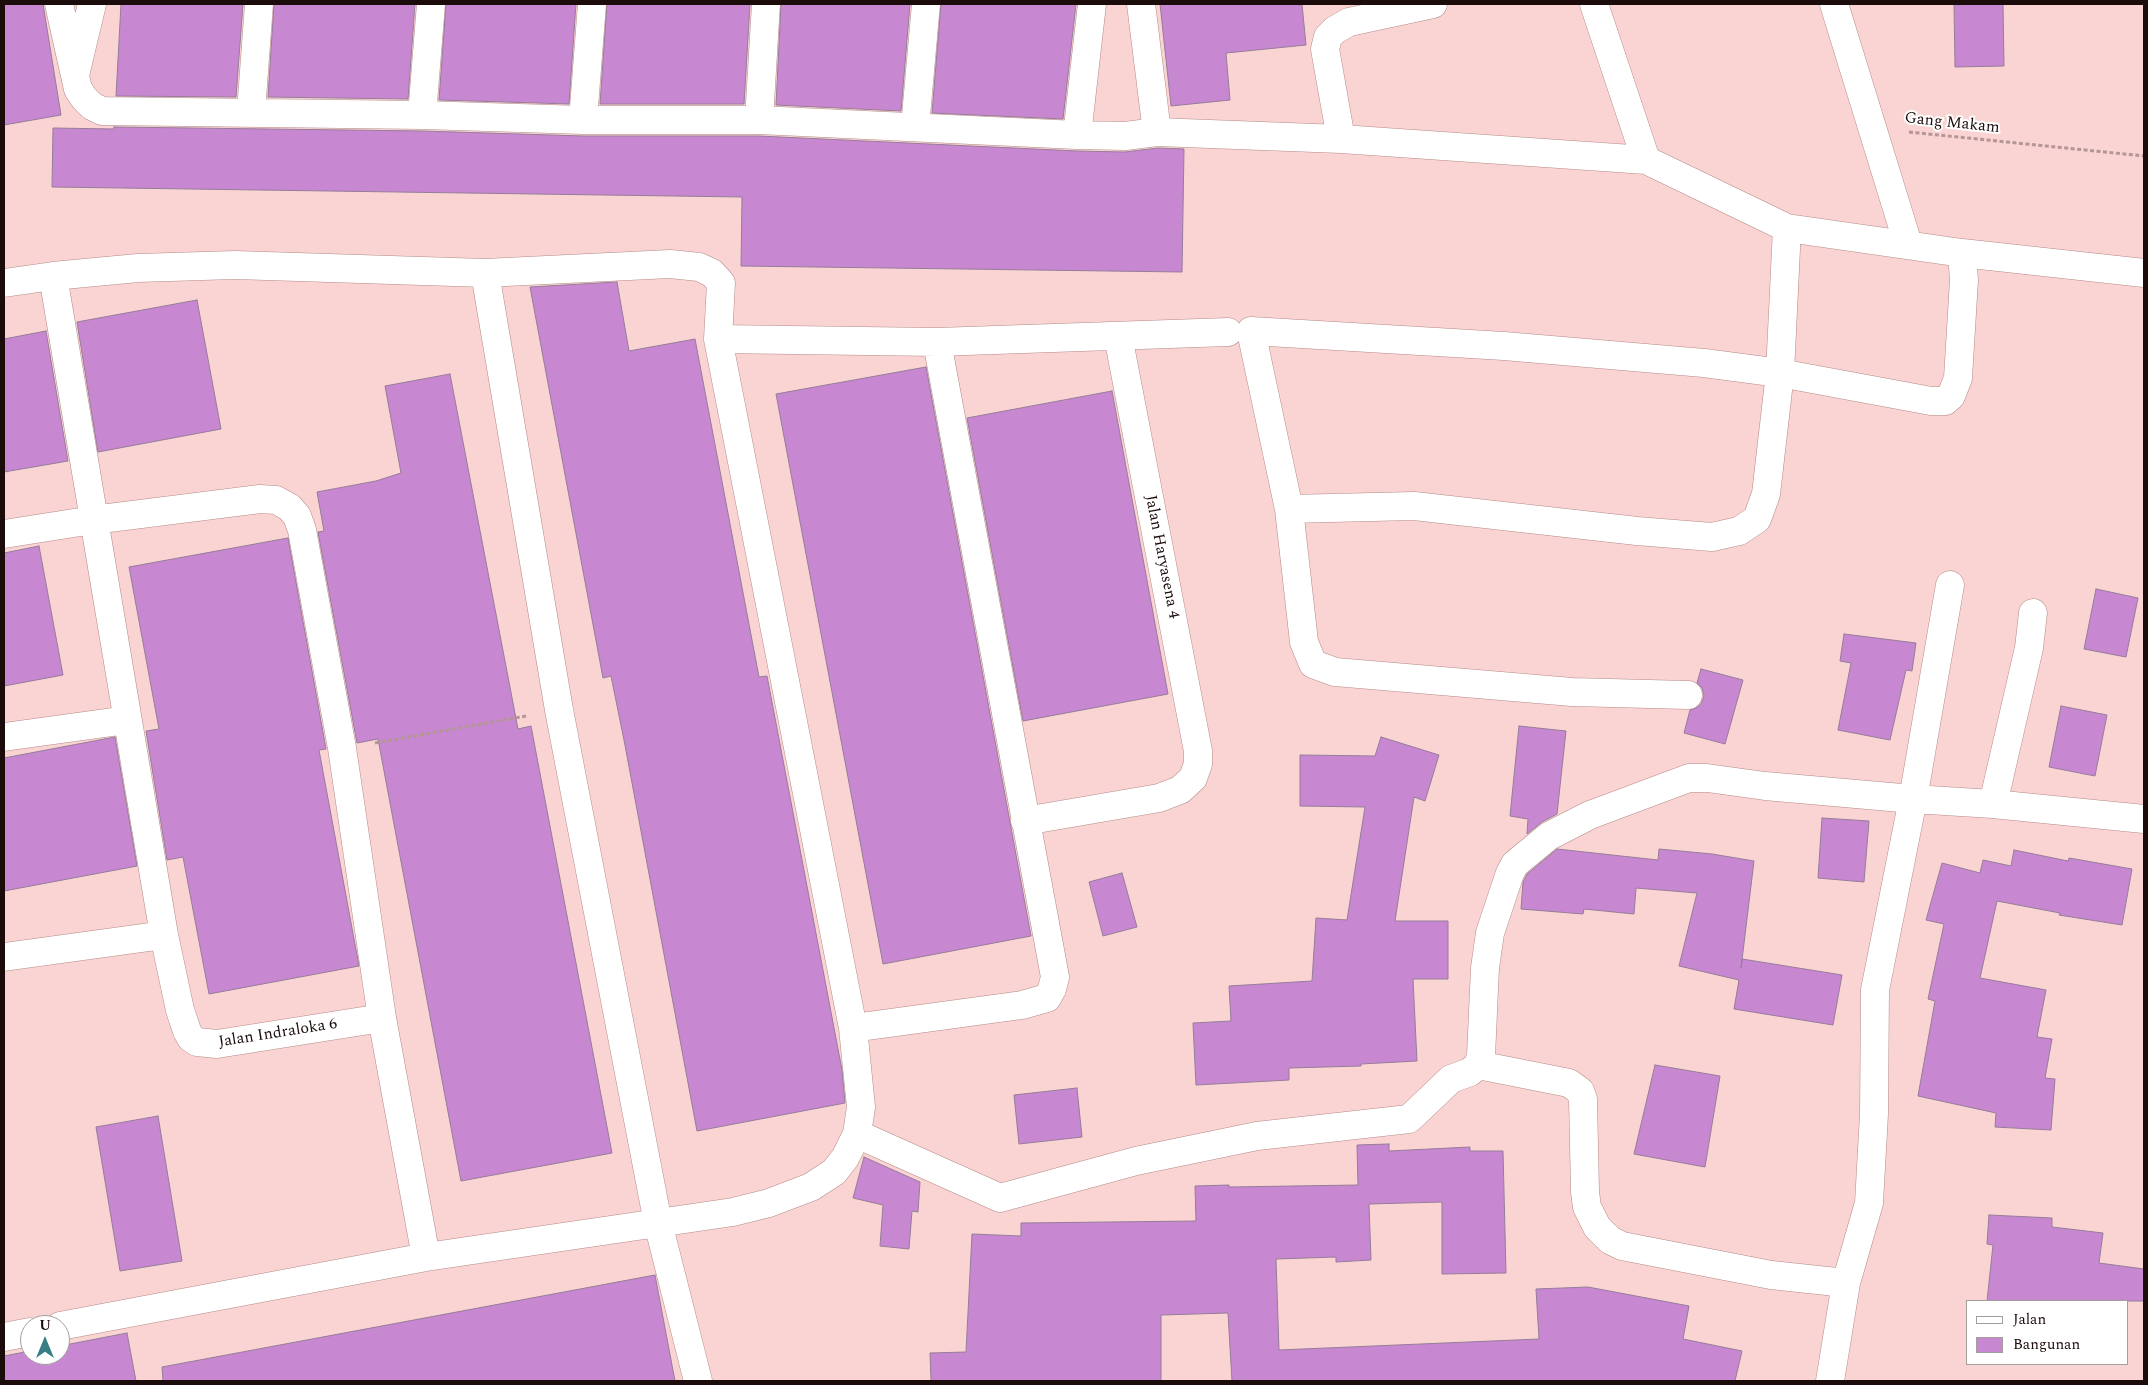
<!DOCTYPE html>
<style>
body{margin:0}
#map{position:relative;width:2148px;height:1385px;overflow:hidden;background:#f9d4d2;font-family:Spectral,serif}
canvas{display:block}
.frame{position:absolute;inset:0;border:5px solid #1b0c0b;pointer-events:none}
.legend{position:absolute;left:1966px;top:1300px;width:162px;height:65px;box-sizing:border-box;background:#fff;border:1px solid #a49e9d;margin:0;padding:6px 9px;list-style:none;font-size:15px;color:#1b0c0b}
.legend li{display:flex;align-items:center;gap:10px;height:25px}
.legend b{width:25px;border:1px solid #a49e9d}
.north{position:absolute;left:20px;top:1315px;width:50px;height:50px;box-sizing:border-box;background:#fff;border:1px solid #a49e9d;border-radius:50%;rotate:0deg;font-size:14px;font-weight:700;line-height:20px;text-align:center;color:#1b0c0b}
.north::after{content:'';display:block;margin:auto;width:18px;height:22px;background:#377f85;clip-path:polygon(50% 0,100% 100%,50% 72%,0 100%)}
</style>
<div id="map">
<canvas width="2148" height="1385"></canvas>
<div class="frame"></div>
<ul class="legend">
<li><b style="height:6px;background:#fff"></b>Jalan</li>
<li><b style="height:14px;background:#c788d1"></b>Bangunan</li>
</ul>
<div class="north">U</div>
</div>
<script>
const ctx = document.querySelector('canvas').getContext('2d');
ctx.lineJoin = 'round';
function fillPath(path, color) {
  ctx.fillStyle = color;
  ctx.fill(path, 'evenodd');
}
function shape(rows) {
  const path = new Path2D();
  for (const r of rows) {
    path.moveTo(r[0], r[1]);
    for (let i = 2; i < r.length; i += 2) path.lineTo(r[i], r[i + 1]);
  }
  return path;
}
function strokePath(path, color, width, dash) {
  ctx.strokeStyle = color;
  ctx.lineWidth = width;
  ctx.lineCap = dash ? 'butt' : 'round';
  ctx.setLineDash(dash || []);
  ctx.stroke(path);
}
function label(font, color, halo, rows, align = 'center') {
  ctx.font = font + ' Spectral,serif';
  ctx.lineWidth = 4;
  ctx.setLineDash([]);
  ctx.textBaseline = 'middle';
  ctx.strokeStyle = halo;
  ctx.fillStyle = color;
  for (const [text, x, y, turn = 0] of rows) {
    ctx.save();
    ctx.translate(x, y);
    ctx.rotate((+turn || 0) * Math.PI / 180);
    ctx.textAlign = isNaN(turn) ? turn : align;
    if (halo) ctx.strokeText(text, 0, 0);
    ctx.fillText(text, 0, 0);
    ctx.restore();
  }
}
const building = shape([
 [4,4,43,4,61,115,4,125,4,4],
 [121,4,243,4,236,97,116,96,121,4],
 [274,4,415,4,408,99,268,97,274,4],
 [446,4,576,4,569,104,439,100,446,4],
 [607,4,750,4,744,104,600,104,607,4],
 [781,4,910,4,901,111,776,105,781,4],
 [941,4,1076,4,1063,119,932,113,941,4],
 [1160,4,1302,4,1306,45,1226,53,1230,100,1171,106,1160,4],
 [1954,4,2003,4,2004,66,1955,67,1954,4],
 [114,127,422,131,583,136,759,136,1077,151,1125,152,1158,148,1184,149,1182,272,741,266,742,197,52,187,53,128,114,129,114,127],
 [617,282,629,351,695,339,759,677,767,676,842,1070,845,1103,697,1131,624,740,611,676,603,678,530,287,617,282],
 [197,300,221,429,98,452,77,322,197,300],
 [46,331,68,461,4,472,4,339,46,331],
 [926,367,1031,936,883,964,776,394,926,367],
 [450,374,518,729,531,726,612,1153,461,1181,378,739,357,743,318,532,324,531,317,492,376,481,401,473,385,386,450,374],
 [1112,391,1168,694,1023,721,967,418,1112,391],
 [288,538,326,749,319,750,359,966,209,994,183,857,167,860,146,731,159,729,129,567,288,538],
 [39,546,63,675,4,686,4,553,39,546],
 [2096,589,2138,598,2126,657,2084,649,2096,589],
 [1844,634,1916,643,1912,671,1906,670,1890,740,1838,730,1851,663,1840,661,1844,634],
 [1701,669,1743,680,1725,744,1684,733,1690,710,1696,708,1701,704,1704,696,1702,688,1697,683,1701,669],
 [2061,706,2107,715,2095,776,2049,767,2061,706],
 [1519,726,1566,731,1557,814,1542,822,1527,834,1528,819,1510,816,1519,726],
 [115,737,137,866,4,891,4,758,115,737],
 [1381,737,1439,755,1425,801,1414,797,1395,921,1448,921,1448,979,1413,979,1417,1061,1361,1064,1361,1066,1289,1068,1289,1080,1196,1085,1193,1023,1231,1021,1229,986,1312,981,1316,918,1347,920,1365,807,1300,806,1300,755,1375,756,1381,737],
 [1822,818,1869,821,1864,882,1818,878,1822,818],
 [1557,849,1658,860,1659,849,1712,854,1754,861,1741,968,1742,959,1842,975,1833,1025,1734,1009,1739,980,1679,966,1697,893,1636,888,1634,914,1584,909,1583,914,1521,909,1523,882,1527,874,1557,849],
 [2014,850,2068,861,2069,858,2132,869,2122,925,2059,915,2060,913,1997,901,1980,978,2046,990,2037,1037,2052,1039,2045,1078,2055,1079,2051,1130,1995,1127,1996,1113,1918,1096,1935,1001,1928,999,1944,924,1926,920,1942,863,1980,873,1983,860,2011,866,2014,850],
 [1122,873,1137,927,1103,936,1089,882,1122,873],
 [1655,1065,1720,1076,1705,1167,1634,1154,1655,1065],
 [1077,1088,1082,1137,1019,1144,1014,1095,1077,1088],
 [158,1116,182,1261,120,1271,96,1127,158,1116],
 [1389,1144,1389,1151,1470,1147,1470,1151,1503,1151,1506,1273,1442,1274,1442,1202,1369,1204,1371,1260,1336,1262,1336,1257,1276,1259,1279,1350,1539,1339,1536,1289,1588,1287,1689,1306,1683,1339,1742,1351,1735,1381,1232,1381,1228,1313,1161,1315,1161,1381,931,1381,930,1353,966,1352,972,1234,1021,1236,1021,1223,1196,1221,1195,1186,1229,1185,1229,1187,1358,1185,1357,1145,1389,1144],
 [864,1157,920,1182,918,1212,912,1211,909,1249,880,1246,883,1205,853,1198,864,1157],
 [1989,1215,2052,1218,2052,1227,2103,1233,2099,1263,2144,1269,2144,1301,1987,1301,1993,1245,1987,1244,1989,1215],
 [655,1275,675,1381,163,1381,162,1367,655,1275],
 [127,1333,136,1381,4,1381,4,1356,30,1351,30,1355,60,1355,60,1346,127,1333]
]);
fillPath(building, '#c788d1');
strokePath(building, '#957c99', 1);
const minor = shape([
 [59,4,78,89,84,98,92,106,102,111,422,115,583,120,759,120,1077,135,1125,136,1157,132,1341,139,1646,160,1787,228,1962,253,2144,273],
 [1141,4,1157,132],
 [1594,4,1646,160],
 [1834,4,1908,244],
 [76,71,92,4],
 [251,112,259,4],
 [422,115,431,4],
 [583,120,592,4],
 [759,120,766,4],
 [915,127,926,4],
 [1077,135,1092,4],
 [1341,139,1325,49,1328,37,1335,30,1349,22,1433,4],
 [485,273,559,710,658,1223,698,1381],
 [53,276,164,935,180,1010,187,1031,191,1038,197,1042,217,1044,382,1018],
 [4,283,53,276,138,268,235,265,485,273,670,264,699,267,712,273,721,283,718,339,853,1028],
 [718,339,937,342,1228,332],
 [1289,509,1414,506,1637,531,1712,537,1739,531,1757,519,1766,494,1780,373,1787,228],
 [4,534,93,520,260,499,276,500,289,507,297,516,302,530,342,748,382,1018,426,1257],
 [1688,695,1572,692,1335,672,1313,664,1304,642,1289,509,1251,331,1504,346,1704,363,1780,373,1931,401,1945,401,1951,396,1958,378,1964,280,1962,253],
 [4,737,127,720],
 [1993,804,2029,648,2033,613],
 [1025,821,1159,798,1180,790,1193,778,1198,764,1198,751,1118,336],
 [4,957,164,935],
 [1478,1065,1569,1083,1580,1091,1583,1099,1585,1192,1587,1207,1597,1227,1610,1240,1622,1246,1771,1275,1846,1283],
 [857,1134,1000,1198,1136,1161,1257,1136,1409,1119,1451,1079,1470,1072,1478,1065,1481,1056,1485,968,1490,933,1510,873,1515,864,1549,836,1590,815,1689,778,1707,778,1765,786,1913,799,1950,585],
 [60,1326,426,1257,733,1212,769,1203,811,1187,834,1172,845,1158,857,1134,861,1107,853,1028,1022,1005,1047,998,1052,989,1055,977,937,342],
 [4,1337,30,1332],
 [1830,1381,1846,1283,1869,1203,1874,1114,1875,990,1913,799,1993,804,2144,819]
]);
strokePath(minor, '#b58a88', 29);
strokePath(shape([
 [1909,132,2144,156],
 [375,743,526,716]
]), '#b49694', 3, [4, 2.5]);
strokePath(minor, '#fff', 28);
label('16px', '#1b0c0b', '#fff', [
 ["Gang Makam",1952,124,6],
 ["Jalan Haryasena 4",1161,557,79],
 ["Jalan Indraloka 6",278,1034,-9]
]);
</script>
